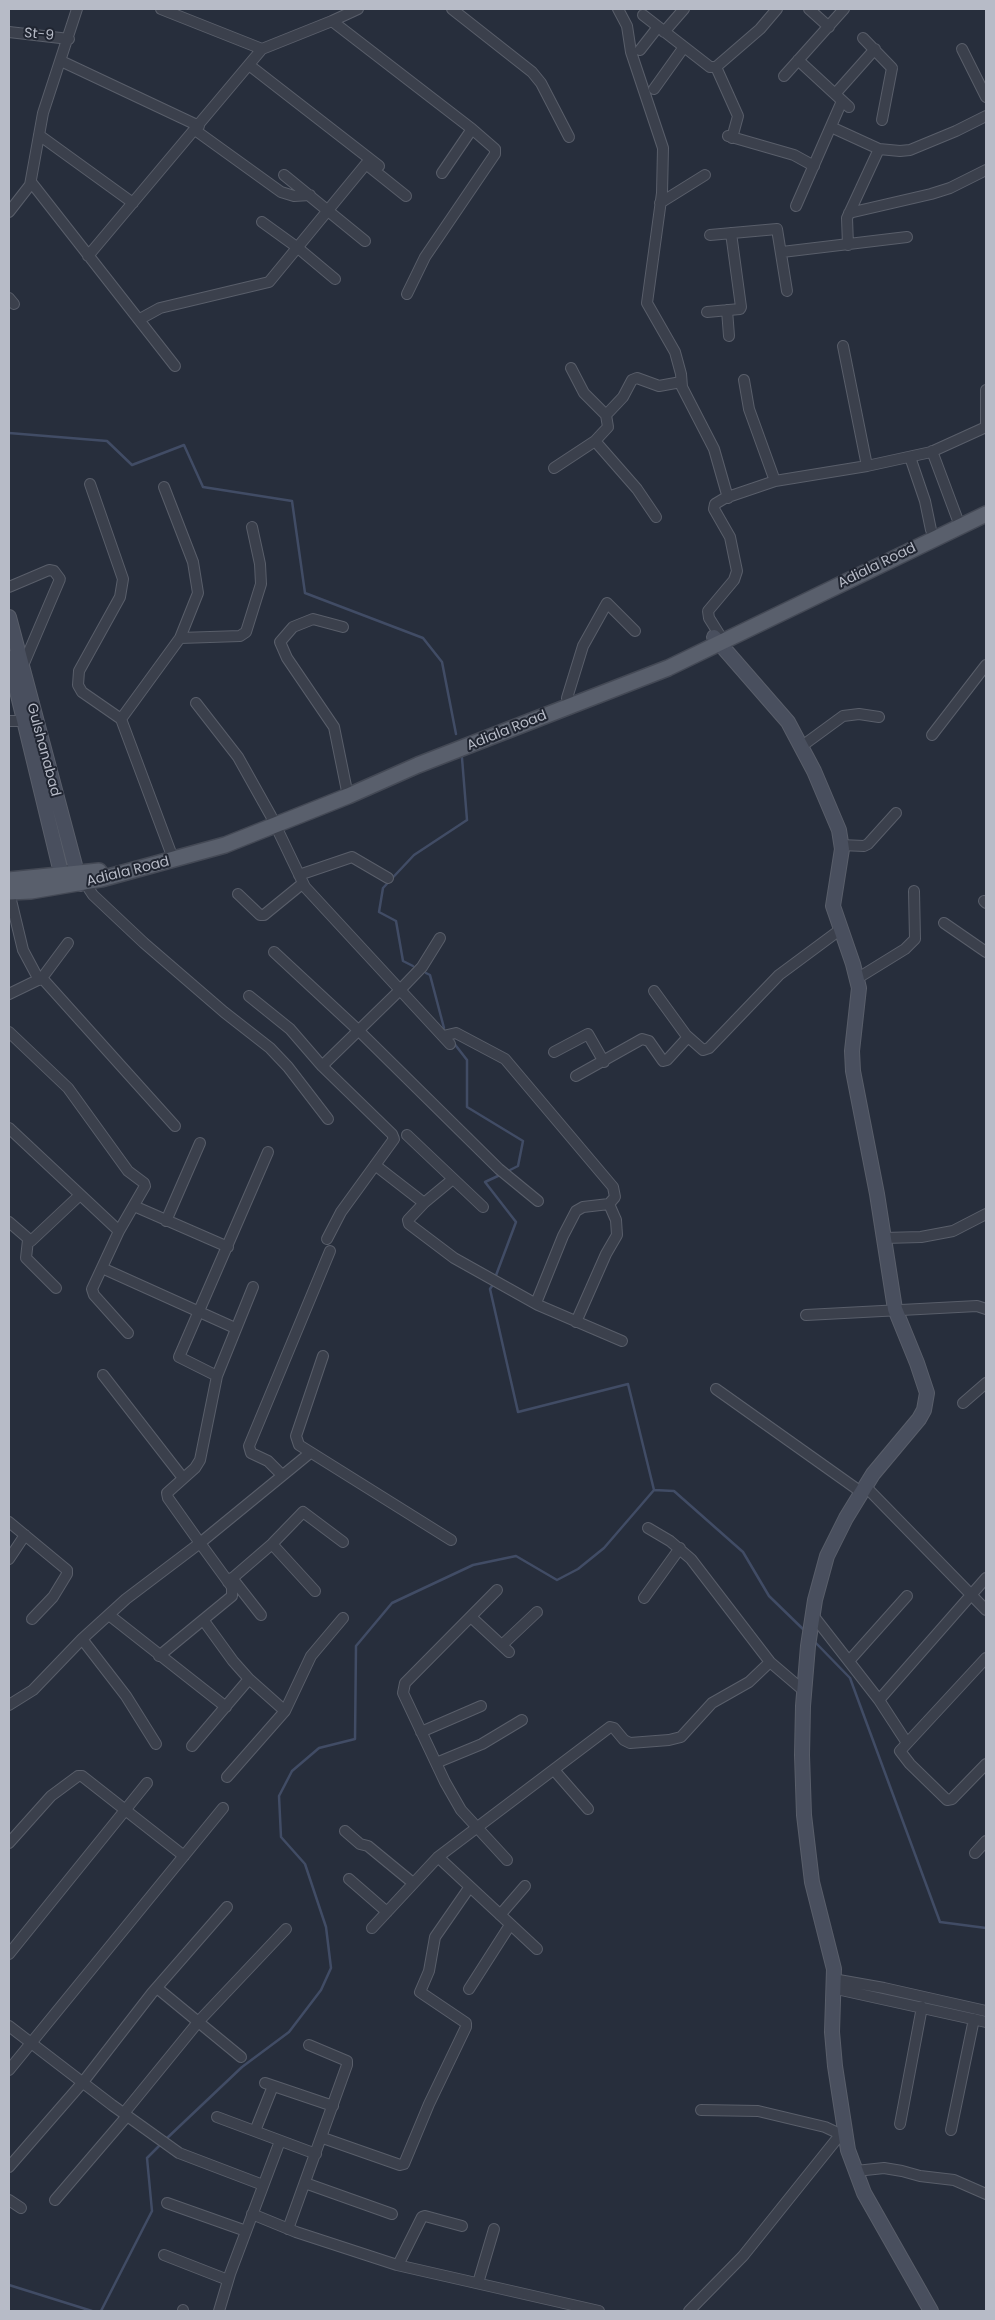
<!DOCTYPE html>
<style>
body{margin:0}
#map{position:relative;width:995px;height:2320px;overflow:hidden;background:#272e3c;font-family:Poppins,sans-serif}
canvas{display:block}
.frame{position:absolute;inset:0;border:10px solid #b7bbc7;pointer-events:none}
</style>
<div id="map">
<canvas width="995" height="2320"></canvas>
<div class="frame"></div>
</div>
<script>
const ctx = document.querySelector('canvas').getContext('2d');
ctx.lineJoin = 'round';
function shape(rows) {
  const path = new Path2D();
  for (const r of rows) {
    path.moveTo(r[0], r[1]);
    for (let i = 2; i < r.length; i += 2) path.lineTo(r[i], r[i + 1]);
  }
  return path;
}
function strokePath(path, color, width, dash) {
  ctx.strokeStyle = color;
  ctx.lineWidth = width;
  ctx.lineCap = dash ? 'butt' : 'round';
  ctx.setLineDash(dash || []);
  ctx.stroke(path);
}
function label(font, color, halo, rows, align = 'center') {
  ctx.font = font + ' Poppins,sans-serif';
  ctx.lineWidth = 4;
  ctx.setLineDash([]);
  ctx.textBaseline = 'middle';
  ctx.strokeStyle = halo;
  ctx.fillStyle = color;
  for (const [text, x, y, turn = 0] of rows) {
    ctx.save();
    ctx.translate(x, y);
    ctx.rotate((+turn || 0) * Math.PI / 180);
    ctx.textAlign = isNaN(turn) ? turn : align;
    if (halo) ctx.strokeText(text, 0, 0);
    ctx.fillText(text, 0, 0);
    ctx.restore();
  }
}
strokePath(shape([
 [9,433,107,441,132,465,184,445,203,487,292,501,305,593,423,638,442,662,456,734],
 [413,966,403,961,396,921,379,912,383,888,414,855,467,820,462,758],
 [426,973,430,975,444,1028],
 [453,1042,467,1060,467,1107,523,1141,518,1166,508,1171],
 [495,1278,516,1222,485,1182,500,1175],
 [492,1286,490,1289,518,1412,628,1384,654,1490],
 [814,1641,850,1678,940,1922,986,1928],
 [165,2140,242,2067,289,2032,321,1990,331,1968,326,1927,305,1864,281,1837,279,1796,292,1771,319,1748,355,1739,356,1646,392,1603,473,1565,516,1556,557,1580,578,1569,604,1548,654,1490,674,1491,743,1552,769,1596,805,1631],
 [9,2285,92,2311],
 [101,2311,152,2211,147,2158,161,2144]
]), '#414c65', 2.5);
const street = shape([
 [161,9,262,49],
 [452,9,532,72,541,83,569,137],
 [618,9,627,26,631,52,663,148,662,193,647,303,675,352,681,374,682,387,714,449,728,498],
 [809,9,829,27],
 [643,15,710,67,716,67,760,29,777,9],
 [332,21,358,9],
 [9,32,69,39],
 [664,32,684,9],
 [863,38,892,68,882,120],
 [962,49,986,97],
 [640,50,658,27],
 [798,60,849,107],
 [61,61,199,126],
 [249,65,379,166],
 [716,67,738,116,732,138],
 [784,76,844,9],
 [654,89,684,47],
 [835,94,875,49],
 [831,127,879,149,900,151,910,150,956,131,986,116],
 [195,130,281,192,294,196,310,195],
 [39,135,133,203],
 [728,136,794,155,814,166],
 [442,173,472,129],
 [284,175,365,241],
 [31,182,175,366],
 [660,203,705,175],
 [796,206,842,101],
 [9,212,30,185,43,113,77,9],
 [849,213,931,194,950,188,986,170],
 [262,222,298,248,335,279],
 [710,235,777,229,787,291],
 [848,245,847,218,879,149],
 [782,252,907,237],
 [88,256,262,49,332,21,472,129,495,149,495,154,425,257,407,294],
 [9,298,14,304],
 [727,310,729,336],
 [707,312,740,309,741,307,731,233],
 [140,319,160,308,269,282,366,164,406,196],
 [843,346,867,466],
 [744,380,749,409,775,481],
 [986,390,986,425],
 [606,415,623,397,632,380,637,378,659,386,681,382],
 [595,441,637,489,656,517],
 [932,451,957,518],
 [910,457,925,501,931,530],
 [554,468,595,441,608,427,606,415,584,393,571,368],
 [90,484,123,579,120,597,79,671,78,685,82,692,121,719,174,861],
 [164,487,193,562,198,593,180,638],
 [9,587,49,570,54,571,60,579,22,668],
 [343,627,313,619,293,627,280,642,287,658,334,727,348,796],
 [719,634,709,618,708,611,734,580,737,571,730,537,714,509,715,504,725,498,775,481,867,466,931,452,986,427],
 [567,698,583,646,607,603,635,631],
 [196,703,238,757,271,816,305,887,450,1044],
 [121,719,180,638,240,636,246,632,261,584,260,564,252,527],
 [9,721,29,721],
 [932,735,986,665],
 [802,746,843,716,859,714,879,717],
 [841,845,864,846,868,844,896,813],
 [299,875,352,857,388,878],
 [85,883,93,895,144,943,224,1012,270,1048,288,1067,328,1119],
 [9,892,23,950,39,980],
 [238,894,260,915,264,915,302,884],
 [984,901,986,903],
 [944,923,986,952],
 [274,952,358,1030,499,1169,538,1201],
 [42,978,175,1126],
 [858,978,905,949,915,939,914,891],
 [654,991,686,1035,703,1050,709,1048,779,975,841,929],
 [9,994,42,978,68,943],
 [249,996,290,1029,322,1066,392,1134,394,1139,341,1212,327,1239],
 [9,1032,68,1088,128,1171,144,1183,145,1186,119,1231,92,1289,94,1295,128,1333],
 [443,1036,456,1033,505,1059,613,1187,615,1197,609,1204,616,1220,617,1235,606,1254,576,1322],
 [554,1052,588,1034,604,1062],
 [322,1066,400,990,422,967,440,938],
 [576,1076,642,1039,649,1041,663,1061,667,1060,688,1037],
 [9,1128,119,1231],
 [407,1135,483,1207],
 [375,1165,424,1203,408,1220,409,1224,454,1258,538,1305,622,1341],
 [424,1203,453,1179],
 [134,1206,228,1247],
 [166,1221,200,1143],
 [9,1222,31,1241,80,1195],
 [884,1238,921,1237,953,1231,986,1214],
 [28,1240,26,1258,56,1288],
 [102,1268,235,1328],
 [536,1303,563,1236,576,1211,583,1207,609,1204],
 [806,1315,977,1306,986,1309],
 [323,1356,296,1436,299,1445,451,1540],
 [103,1375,183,1478],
 [217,1376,179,1357,268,1152],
 [716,1389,861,1492],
 [963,1403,986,1383],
 [282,1475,268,1461,251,1453,249,1446,330,1251],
 [865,1486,986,1610],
 [9,1522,67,1570,67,1574,53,1597,32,1619],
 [648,1528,670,1541,691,1559,770,1662,804,1691],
 [272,1544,315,1591],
 [9,1559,25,1535],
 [232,1578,261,1615],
 [228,1582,272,1544,303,1512,343,1542],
 [497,1590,405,1683,403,1693,445,1782,461,1810,507,1860],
 [644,1598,680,1548],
 [812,1614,879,1700,907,1743],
 [109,1615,226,1707],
 [471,1617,509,1652],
 [82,1639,126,1696,156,1744],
 [502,1645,537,1612],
 [159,1656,232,1596,232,1587,200,1543,310,1453],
 [986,1658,900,1751,910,1764,947,1800,952,1799,986,1764],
 [849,1661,907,1596],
 [249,1679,285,1711],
 [879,1700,986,1578],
 [9,1705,33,1690,82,1639,126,1599,200,1543,168,1498,167,1493,195,1468,200,1460,217,1376,253,1287],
 [421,1732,481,1706],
 [192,1746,249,1679,233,1661,204,1621],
 [436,1763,482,1744,522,1720],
 [554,1770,588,1809],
 [227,1777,285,1711,311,1656,343,1618],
 [345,1831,360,1844,368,1846,413,1883],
 [9,1843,51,1796,78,1776,82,1776,184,1856],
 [975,1853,986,1841],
 [438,1857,537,1949],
 [349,1879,387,1912],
 [500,1915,525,1886],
 [372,1928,438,1857,610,1727,614,1728,624,1740,630,1743,669,1740,681,1737,712,1703,749,1682,770,1662],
 [9,1954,147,1783],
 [833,1979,884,1988,986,2011],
 [157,1988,241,2057],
 [832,1988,986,2022],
 [469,1989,510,1925],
 [9,2026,112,2105,179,2153,263,2185],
 [9,2070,223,1808],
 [265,2083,333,2106],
 [701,2110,758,2111,825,2127,840,2134],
 [124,2113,199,2021,286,1929],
 [217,2117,316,2154],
 [900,2124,922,2007],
 [951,2130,974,2019],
 [255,2131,273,2086],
 [323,2138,400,2165,404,2164,429,2104,466,2027,466,2023,420,1992,429,1971,435,1937,469,1888],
 [9,2167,83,2082,152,1993,227,1907],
 [856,2171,884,2168,902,2171,920,2176,954,2180,986,2194],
 [305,2183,392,2214],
 [9,2200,21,2208],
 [55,2200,127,2116],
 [167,2203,246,2231],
 [252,2214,296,2232,397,2265,599,2311],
 [288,2229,347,2065,347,2061,309,2045],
 [164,2255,228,2280],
 [398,2265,422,2217,425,2216,462,2226],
 [478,2283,494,2229],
 [183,2311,183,2310],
 [219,2311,230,2274,280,2141],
 [689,2311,743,2256,844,2130]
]);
const secondary = shape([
 [9,617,80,884],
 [714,637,788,722,814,771,839,830,842,849,833,906,853,964,859,988,852,1051,853,1071,877,1194,895,1309,917,1363,927,1393,924,1410,919,1419,873,1474,846,1518,827,1556,815,1600,808,1646,803,1706,802,1755,804,1815,812,1882,834,1969,832,2032,835,2066,848,2150,864,2193,931,2311],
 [9,658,64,885]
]);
const primary = shape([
 [9,880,99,871],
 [9,892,31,891,101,879,225,845,348,796,418,765,668,668,986,514]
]);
strokePath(street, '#595e6a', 12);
strokePath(secondary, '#595e6a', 16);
strokePath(primary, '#444955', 18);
strokePath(street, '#3b404c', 10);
strokePath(secondary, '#494f5e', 14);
strokePath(primary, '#595f6c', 15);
label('14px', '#b7bbc7', '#202531', [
 ["St-9",39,35,6],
 ["Adiala Road",877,566,-26],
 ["Adiala Road",507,731,-22],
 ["Gulshanabad",43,750,75],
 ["Adiala Road",128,872,-14]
]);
</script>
